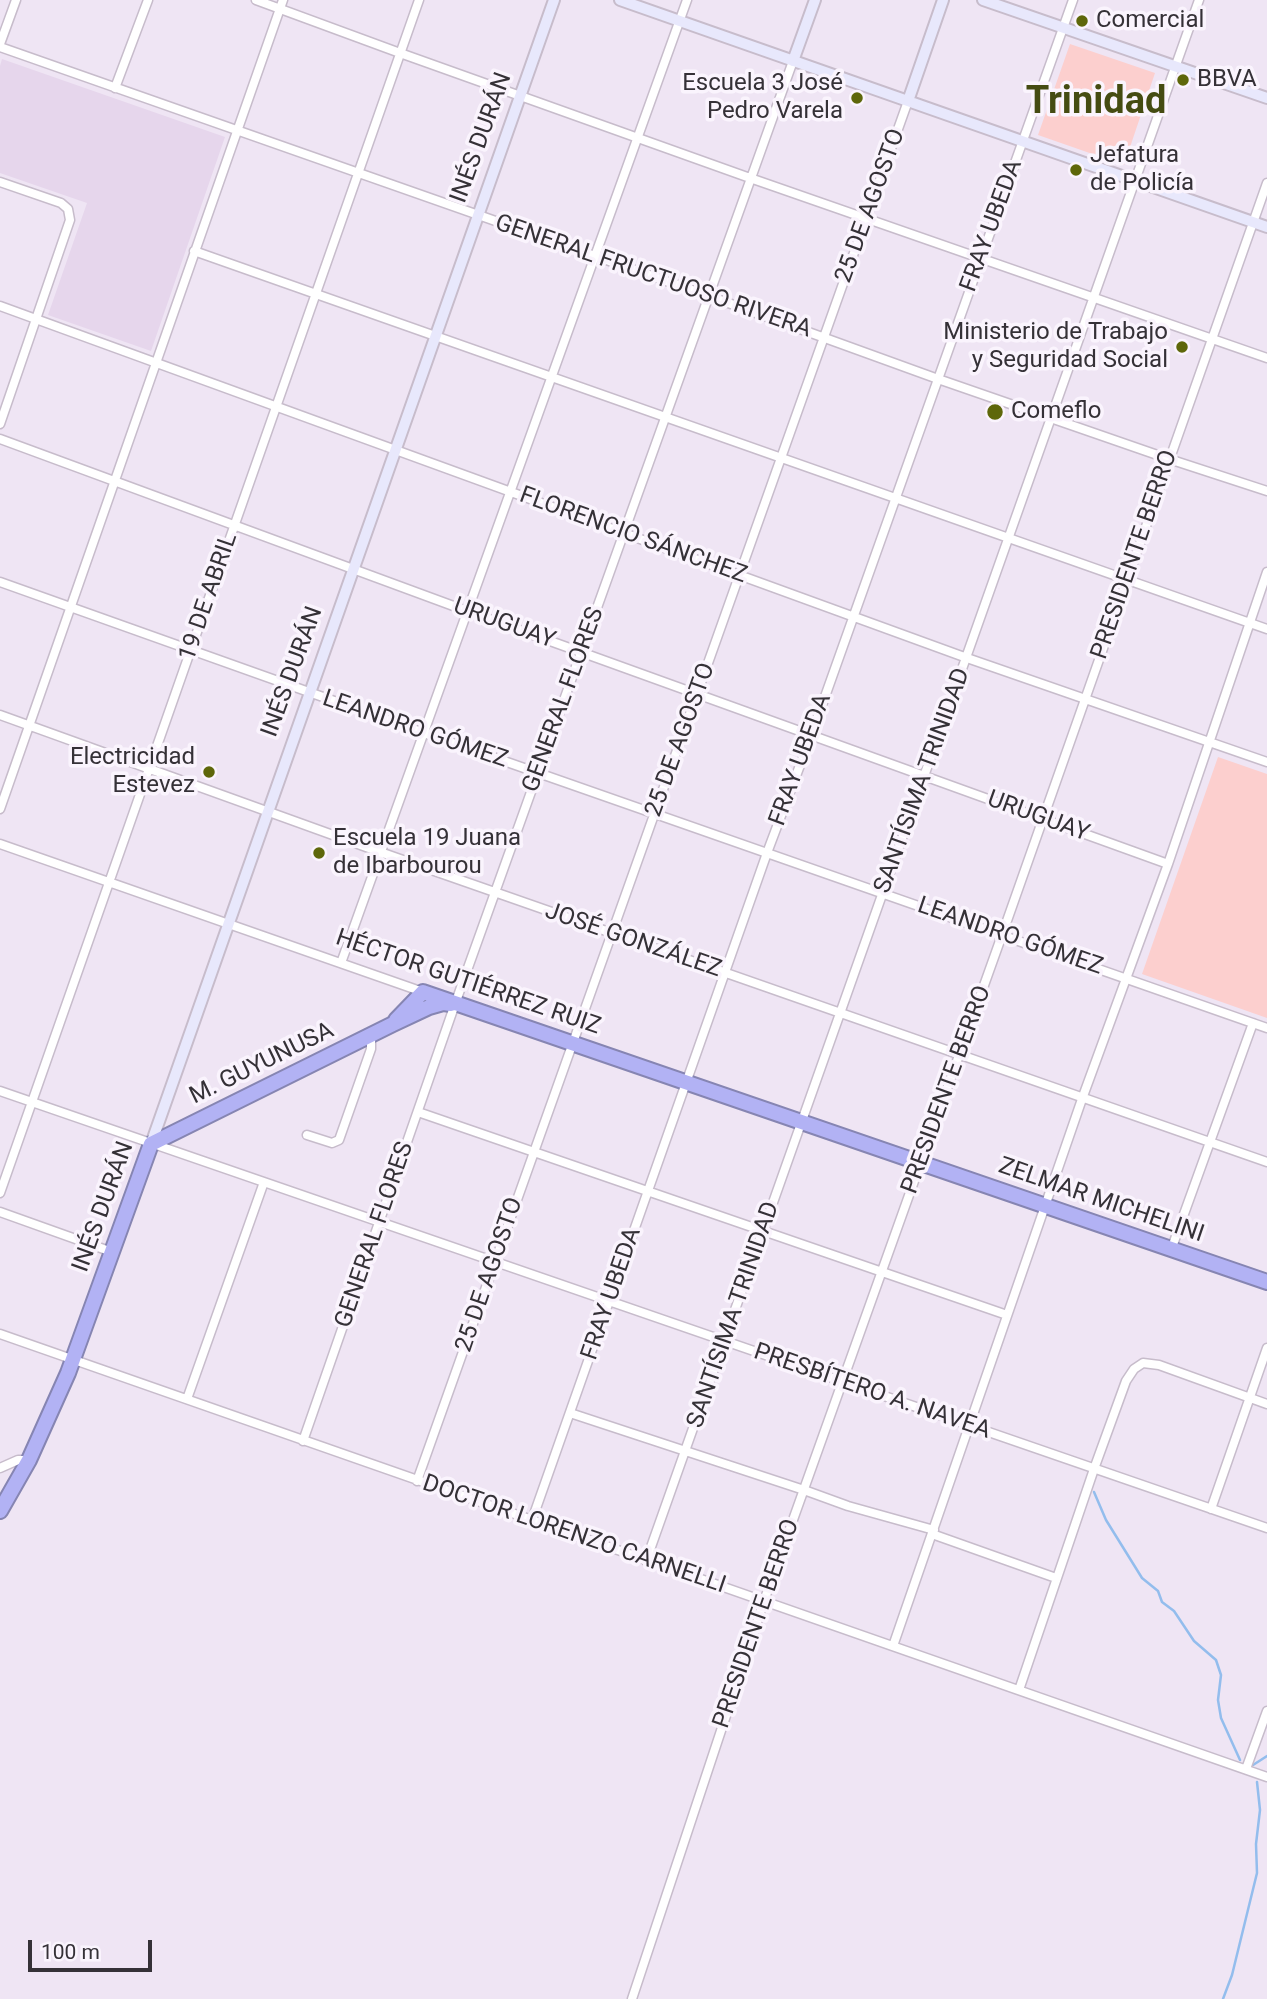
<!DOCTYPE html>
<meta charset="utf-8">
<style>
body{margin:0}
#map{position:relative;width:1267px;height:1999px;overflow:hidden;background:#efe5f4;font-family:Roboto,sans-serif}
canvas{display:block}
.scale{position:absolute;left:28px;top:1940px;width:124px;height:32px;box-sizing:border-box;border:4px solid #353137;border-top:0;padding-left:9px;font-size:21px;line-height:24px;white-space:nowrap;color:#353137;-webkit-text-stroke:5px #faf4fd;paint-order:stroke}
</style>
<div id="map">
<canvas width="1267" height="1999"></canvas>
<div class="scale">100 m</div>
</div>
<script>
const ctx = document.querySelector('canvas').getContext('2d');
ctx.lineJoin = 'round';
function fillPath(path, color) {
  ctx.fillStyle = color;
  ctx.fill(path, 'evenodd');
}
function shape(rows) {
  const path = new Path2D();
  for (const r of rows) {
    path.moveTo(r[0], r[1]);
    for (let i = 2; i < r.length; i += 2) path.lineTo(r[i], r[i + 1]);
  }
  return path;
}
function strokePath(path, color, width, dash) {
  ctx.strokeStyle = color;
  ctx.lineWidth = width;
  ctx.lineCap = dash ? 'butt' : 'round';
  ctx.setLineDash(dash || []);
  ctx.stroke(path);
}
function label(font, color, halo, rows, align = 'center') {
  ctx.font = font + ' Roboto,sans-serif';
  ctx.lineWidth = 7;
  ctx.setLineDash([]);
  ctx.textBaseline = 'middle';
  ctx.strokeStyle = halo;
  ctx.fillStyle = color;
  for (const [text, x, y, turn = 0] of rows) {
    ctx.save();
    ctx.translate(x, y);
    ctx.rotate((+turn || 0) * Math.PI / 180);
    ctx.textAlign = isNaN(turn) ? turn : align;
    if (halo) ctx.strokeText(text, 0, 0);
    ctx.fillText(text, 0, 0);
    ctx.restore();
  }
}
fillPath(shape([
 [2,59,225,137,151,351,48,315,87,203,0,173,0,66]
]), '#e6d6ec');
fillPath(shape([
 [1070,44,1155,73,1124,165,1038,135],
 [1218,757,1267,774,1267,1018,1142,974]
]), '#fccfce');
strokePath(shape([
 [1094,1492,1106,1520,1142,1578,1158,1591,1162,1602,1174,1611,1194,1641,1216,1660,1221,1675,1218,1700,1221,1718,1240,1760],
 [1253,1765,1267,1756],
 [1223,1999,1232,1975,1257,1873,1256,1844,1260,1810,1257,1782]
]), '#93bded', 2.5);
const street = shape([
 [256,0,400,53,750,178,1267,358],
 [0,44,16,0],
 [0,47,709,296,938,379,1169,459,1267,491],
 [115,88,148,0],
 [0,182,61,203,68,209,70,220,0,424],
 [194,251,1267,629],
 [0,306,967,658,1267,762],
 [0,439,467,611,1168,864],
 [0,582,424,733,1267,1028],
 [0,715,380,852,1267,1162],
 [0,809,283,0],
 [0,844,423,992],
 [341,963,687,0],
 [0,1091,1267,1528],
 [418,1112,1007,1315],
 [307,1135,332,1143,339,1140,371,1049,371,1036],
 [0,1193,419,0],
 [0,1212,112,1252],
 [1171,1250,1253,1023],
 [0,1334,1267,1777],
 [187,1399,264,1182],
 [570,1413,804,1490,848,1506,934,1530],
 [303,1441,455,1004,793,61],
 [0,1468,18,1460,29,1460],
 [417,1481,908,101],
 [1211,1509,1267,1348],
 [532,1520,767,853,811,736,1073,0],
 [932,1534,1056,1578],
 [646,1561,1199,0],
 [893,1646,1082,1099,1168,864,1267,572],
 [1019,1690,1094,1469,1126,1381,1134,1369,1143,1363,1159,1365,1267,1404],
 [1246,1769,1267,1711],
 [632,1999,764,1601,1002,935,1267,183]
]);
const secondary = shape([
 [620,0,1267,227],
 [983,0,1267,98],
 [793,61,815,0],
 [908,101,943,0],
 [151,1144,554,0]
]);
const highway = shape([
 [423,992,1267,1282],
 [396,1020,423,992],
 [0,1511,29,1460,68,1373,151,1144,393,1024,429,1007,443,1003,451,1004]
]);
strokePath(street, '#c7bccb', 11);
strokePath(secondary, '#c7bccb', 14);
strokePath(highway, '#8685b2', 18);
strokePath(street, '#fff', 8);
strokePath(secondary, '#e8e8fc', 10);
strokePath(highway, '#b2b2f4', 14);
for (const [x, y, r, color] of [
 [1082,21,7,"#5e670a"],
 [1183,80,7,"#5e670a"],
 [857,98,7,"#5e670a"],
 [1076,170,7,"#5e670a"],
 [1182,347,7,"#5e670a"],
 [995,412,9,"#5e670a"],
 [209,772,7,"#5e670a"],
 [319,853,7,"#5e670a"]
]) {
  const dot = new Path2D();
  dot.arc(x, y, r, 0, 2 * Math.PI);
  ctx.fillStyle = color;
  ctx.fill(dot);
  strokePath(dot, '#faf4fd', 2.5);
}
label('24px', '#353137', '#faf4fd', [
 ["Comercial",1096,21],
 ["BBVA",1197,80],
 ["Escuela 3 José",843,84,"right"],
 ["Pedro Varela",843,112,"right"],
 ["Jefatura",1090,156],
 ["de Policía",1090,184],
 ["Ministerio de Trabajo",1168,333,"right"],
 ["y Seguridad Social",1168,361,"right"],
 ["Comeflo",1011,412],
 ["Electricidad",195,758,"right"],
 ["Estevez",195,786,"right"],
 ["Escuela 19 Juana",333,839],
 ["de Ibarbourou",333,867]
], 'left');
label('24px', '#353137', '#faf4fd', [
 ["INÉS DURÁN",482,138,-70],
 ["25 DE AGOSTO",871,206,-70],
 ["FRAY UBEDA",992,226,-70],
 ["GENERAL FRUCTUOSO RIVERA",653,277,19],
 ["FLORENCIO SÁNCHEZ",633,536,20],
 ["PRESIDENTE BERRO",1135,555,-71],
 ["19 DE ABRIL",209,597,-71],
 ["URUGUAY",504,624,20],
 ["INÉS DURÁN",293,672,-70],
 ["GENERAL FLORES",564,700,-70],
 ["LEANDRO GÓMEZ",415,730,19],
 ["25 DE AGOSTO",681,740,-70],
 ["FRAY UBEDA",801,760,-70],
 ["SANTÍSIMA TRINIDAD",923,781,-70],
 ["URUGUAY",1038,817,20],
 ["LEANDRO GÓMEZ",1010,937,19],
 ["JOSÉ GONZÁLEZ",633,941,19],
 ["HÉCTOR GUTIÉRREZ RUIZ",468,983,19],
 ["M. GUYUNUSA",262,1064,-26],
 ["PRESIDENTE BERRO",947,1090,-70],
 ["ZELMAR MICHELINI",1101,1201,19],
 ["INÉS DURÁN",104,1207,-70],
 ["GENERAL FLORES",375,1235,-71],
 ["25 DE AGOSTO",490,1275,-71],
 ["FRAY UBEDA",612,1294,-71],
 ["SANTÍSIMA TRINIDAD",734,1315,-71],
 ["PRESBÍTERO A. NAVEA",872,1392,19],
 ["DOCTOR LORENZO CARNELLI",574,1535,19],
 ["PRESIDENTE BERRO",757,1624,-71]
]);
label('bold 38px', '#454c12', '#faf4fd', [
 ["Trinidad",1096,103]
]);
</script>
